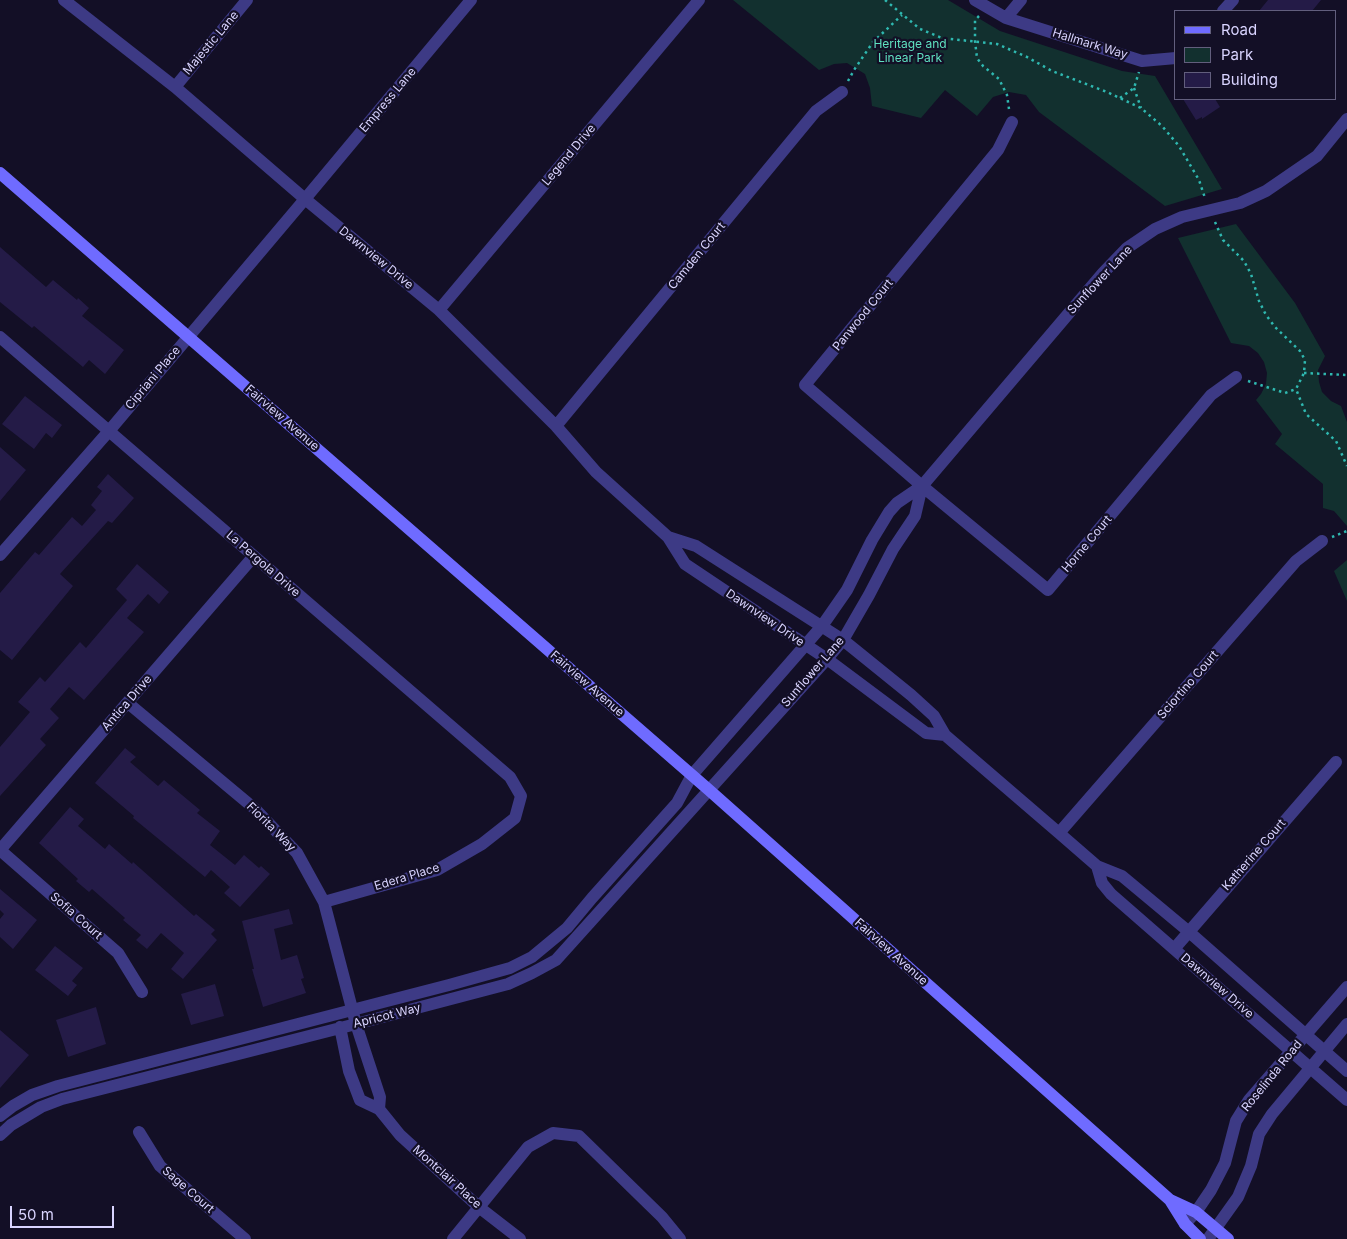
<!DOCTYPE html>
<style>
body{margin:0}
#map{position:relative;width:1347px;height:1239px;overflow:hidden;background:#130f26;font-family:Inter,sans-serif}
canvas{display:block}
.legend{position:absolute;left:1174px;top:10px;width:162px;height:90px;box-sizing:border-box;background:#130f26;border:1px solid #625e7d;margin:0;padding:6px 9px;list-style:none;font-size:15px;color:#d9d4ff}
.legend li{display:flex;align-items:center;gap:10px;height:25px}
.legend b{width:25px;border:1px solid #625e7d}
.scale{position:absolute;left:10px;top:1206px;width:104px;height:22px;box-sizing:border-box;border:2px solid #d9d4ff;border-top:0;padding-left:6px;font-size:15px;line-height:18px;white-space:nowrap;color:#d9d4ff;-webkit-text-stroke:4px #130f26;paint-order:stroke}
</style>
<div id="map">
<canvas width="1347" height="1239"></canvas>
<ul class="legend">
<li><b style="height:6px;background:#6f6bff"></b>Road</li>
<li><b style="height:14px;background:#12302f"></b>Park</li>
<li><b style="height:14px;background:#241b47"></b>Building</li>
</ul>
<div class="scale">50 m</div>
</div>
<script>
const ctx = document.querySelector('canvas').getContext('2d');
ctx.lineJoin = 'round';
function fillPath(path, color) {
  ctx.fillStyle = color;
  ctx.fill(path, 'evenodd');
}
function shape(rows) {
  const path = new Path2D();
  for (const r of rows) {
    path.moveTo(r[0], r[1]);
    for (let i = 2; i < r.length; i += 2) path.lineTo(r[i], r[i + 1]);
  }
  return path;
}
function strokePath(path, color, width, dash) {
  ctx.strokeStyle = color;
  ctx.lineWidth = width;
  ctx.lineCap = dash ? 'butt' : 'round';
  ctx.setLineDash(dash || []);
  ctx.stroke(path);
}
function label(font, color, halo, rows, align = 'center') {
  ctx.font = font + ' Inter,sans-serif';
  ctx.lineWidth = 4.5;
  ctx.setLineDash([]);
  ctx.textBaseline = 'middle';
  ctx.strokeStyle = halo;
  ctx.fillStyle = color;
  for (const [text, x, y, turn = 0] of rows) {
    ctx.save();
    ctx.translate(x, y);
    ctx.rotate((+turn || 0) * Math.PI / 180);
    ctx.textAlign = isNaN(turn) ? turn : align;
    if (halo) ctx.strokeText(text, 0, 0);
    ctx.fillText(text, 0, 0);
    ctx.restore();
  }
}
fillPath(shape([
 [733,0,948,0,1000,31,1122,71,1155,76,1222,189,1165,206,1039,112,1026,95,1009,92,993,97,977,116,945,90,921,118,872,106,870,88,865,74,847,63,834,64,819,70],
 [1236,224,1295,303,1325,356,1318,370,1319,382,1322,392,1331,401,1341,406,1347,422,1347,526,1334,511,1323,508,1323,484,1275,444,1282,434,1256,400,1261,394,1266,384,1267,373,1264,362,1258,353,1249,346,1231,343,1178,238],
 [1347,560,1347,601,1334,571]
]), '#12302f');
fillPath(shape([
 [1268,0,1321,0,1312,11,1259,11],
 [1183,99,1215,99,1220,107,1202,119,1202,117,1196,120],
 [0,247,46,287,53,280,77,300,78,298,89,308,82,316,124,350,105,374,89,360,83,367,34,326,32,328,0,302],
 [25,396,62,425,52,438,46,433,34,449,2,424],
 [0,447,26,470,0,501],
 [108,474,134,498,112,523,108,521,60,574,73,586,12,660,0,650,0,593,35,552,39,555,72,517,82,526,96,510,91,505,102,491,97,487],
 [137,564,169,592,159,604,148,594,127,618,144,632,84,700,69,687,50,709,59,718,40,739,46,745,0,796,0,747,30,712,18,702,40,677,45,682,80,642,86,648,127,600,116,589],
 [125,748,136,757,130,762,158,786,164,780,200,810,197,813,220,831,210,845,235,865,244,855,259,868,261,866,270,874,240,907,224,893,230,887,211,870,205,877,133,818,134,816,95,783],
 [70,807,84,819,78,826,105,849,109,844,132,864,133,862,194,916,196,914,215,930,211,934,217,940,183,979,171,969,184,953,161,933,147,949,136,940,141,935,123,920,125,918,92,889,89,892,76,881,78,879,39,843],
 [0,889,37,920,13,949,0,937,0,919,4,914,0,910],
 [289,909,293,924,274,929,281,960,297,955,304,978,301,979,306,993,263,1007,252,969,254,969,242,921],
 [55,946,83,968,72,981,77,985,68,996,35,970],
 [215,984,224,1016,191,1025,181,994],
 [96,1007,106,1044,68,1057,56,1020],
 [0,1030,29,1055,0,1088]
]), '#241b47');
strokePath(shape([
 [885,0,920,29,942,38,997,44,1027,57,1052,71,1107,92,1141,108,1162,126,1179,146,1199,180,1205,198],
 [979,16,975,20,975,41,977,58,983,66,999,79,1007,95,1009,109],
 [848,81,854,70,873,42,902,15],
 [1134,88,1141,108],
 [1120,98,1134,88,1139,72],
 [1215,222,1223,240,1244,261,1251,274,1259,301,1266,315,1275,327,1300,351,1305,360,1304,373,1296,389,1306,414,1336,441,1347,466],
 [1304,373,1347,375],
 [1248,381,1285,393,1296,389],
 [1332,537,1347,531]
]), '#2fb8b0', 2.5, [2.5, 4]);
strokePath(shape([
 [64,0,175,87,305,199,439,310,556,426,596,472,668,537,685,564,827,659,926,733,945,735],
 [975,0,1006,18,1142,61,1176,58],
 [1223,11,1233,0],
 [1006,18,1021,0],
 [175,87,247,0],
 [1012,122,998,150,805,385,922,486,1048,590,1211,395,1236,377],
 [439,310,699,0],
 [0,337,510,777,521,796,515,818,482,844,437,870,324,902],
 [556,426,816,111,842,92],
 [668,537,696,546,843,640,911,695,934,716,945,735,1059,833,1097,866,1122,876,1188,931,1347,1071],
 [0,555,109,431,305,199,471,0],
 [128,703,255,809,297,853,324,902,356,1024,380,1097,379,1109],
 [1059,833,1296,561,1322,541],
 [0,850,254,556],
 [0,850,118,953,142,992],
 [1097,866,1102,883,1111,894,1347,1100],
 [1174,949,1336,762],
 [340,1027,349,1071,360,1100,379,1109,400,1135,480,1208,520,1239],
 [0,1116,13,1106,32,1095,58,1086,449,985,510,968,532,957,567,928,592,898,677,803,692,775,822,626,847,590,872,540,889,512,897,503,922,486,1103,273,1127,248,1155,229,1182,217,1240,203,1266,191,1317,156,1347,119],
 [139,1132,160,1166,245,1239],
 [0,1135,11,1125,41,1107,62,1099,356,1024,508,984,532,973,556,960,827,659,843,640,869,595,893,549,915,516,922,486],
 [1185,1224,1196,1212,1211,1190,1225,1163,1236,1121,1249,1100,1347,987],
 [453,1239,528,1147,553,1133,579,1136,662,1217,680,1239],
 [1208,1239,1238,1197,1251,1166,1259,1134,1272,1114,1347,1024]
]), '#3d3a85', 12);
strokePath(shape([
 [0,173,709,790,1170,1200,1185,1224,1200,1239],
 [1170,1200,1196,1212,1228,1239]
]), '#6f6bff', 12);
label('12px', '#d9d4ff', '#130f26', [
 ["Majestic Lane",211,43,-50],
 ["Hallmark Way",1090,44,17],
 ["Empress Lane",388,100,-50],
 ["Legend Drive",569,155,-50],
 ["Camden Court",697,256,-51],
 ["Dawnview Drive",376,258,39],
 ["Sunflower Lane",1100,280,-47],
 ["Panwood Court",863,315,-51],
 ["Cipriani Place",153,378,-50],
 ["Fairview Avenue",282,418,41],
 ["Horne Court",1087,544,-50],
 ["La Pergola Drive",263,564,41],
 ["Dawnview Drive",765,618,34],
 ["Sunflower Lane",813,672,-49],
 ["Fairview Avenue",587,684,41],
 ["Sciortino Court",1188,685,-49],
 ["Antica Drive",127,703,-49],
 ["Fiorita Way",271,827,45],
 ["Katherine Court",1254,855,-49],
 ["Edera Place",407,877,-17],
 ["Sofia Court",76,916,41],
 ["Fairview Avenue",891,952,42],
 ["Dawnview Drive",1217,986,41],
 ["Apricot Way",387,1016,-14],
 ["Roselinda Road",1272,1076,-51],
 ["Montclair Place",447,1177,42],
 ["Sage Court",188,1190,41]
]);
label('12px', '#5fe0c0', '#130f26', [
 ["Heritage and",910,44],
 ["Linear Park",910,58]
]);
</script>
